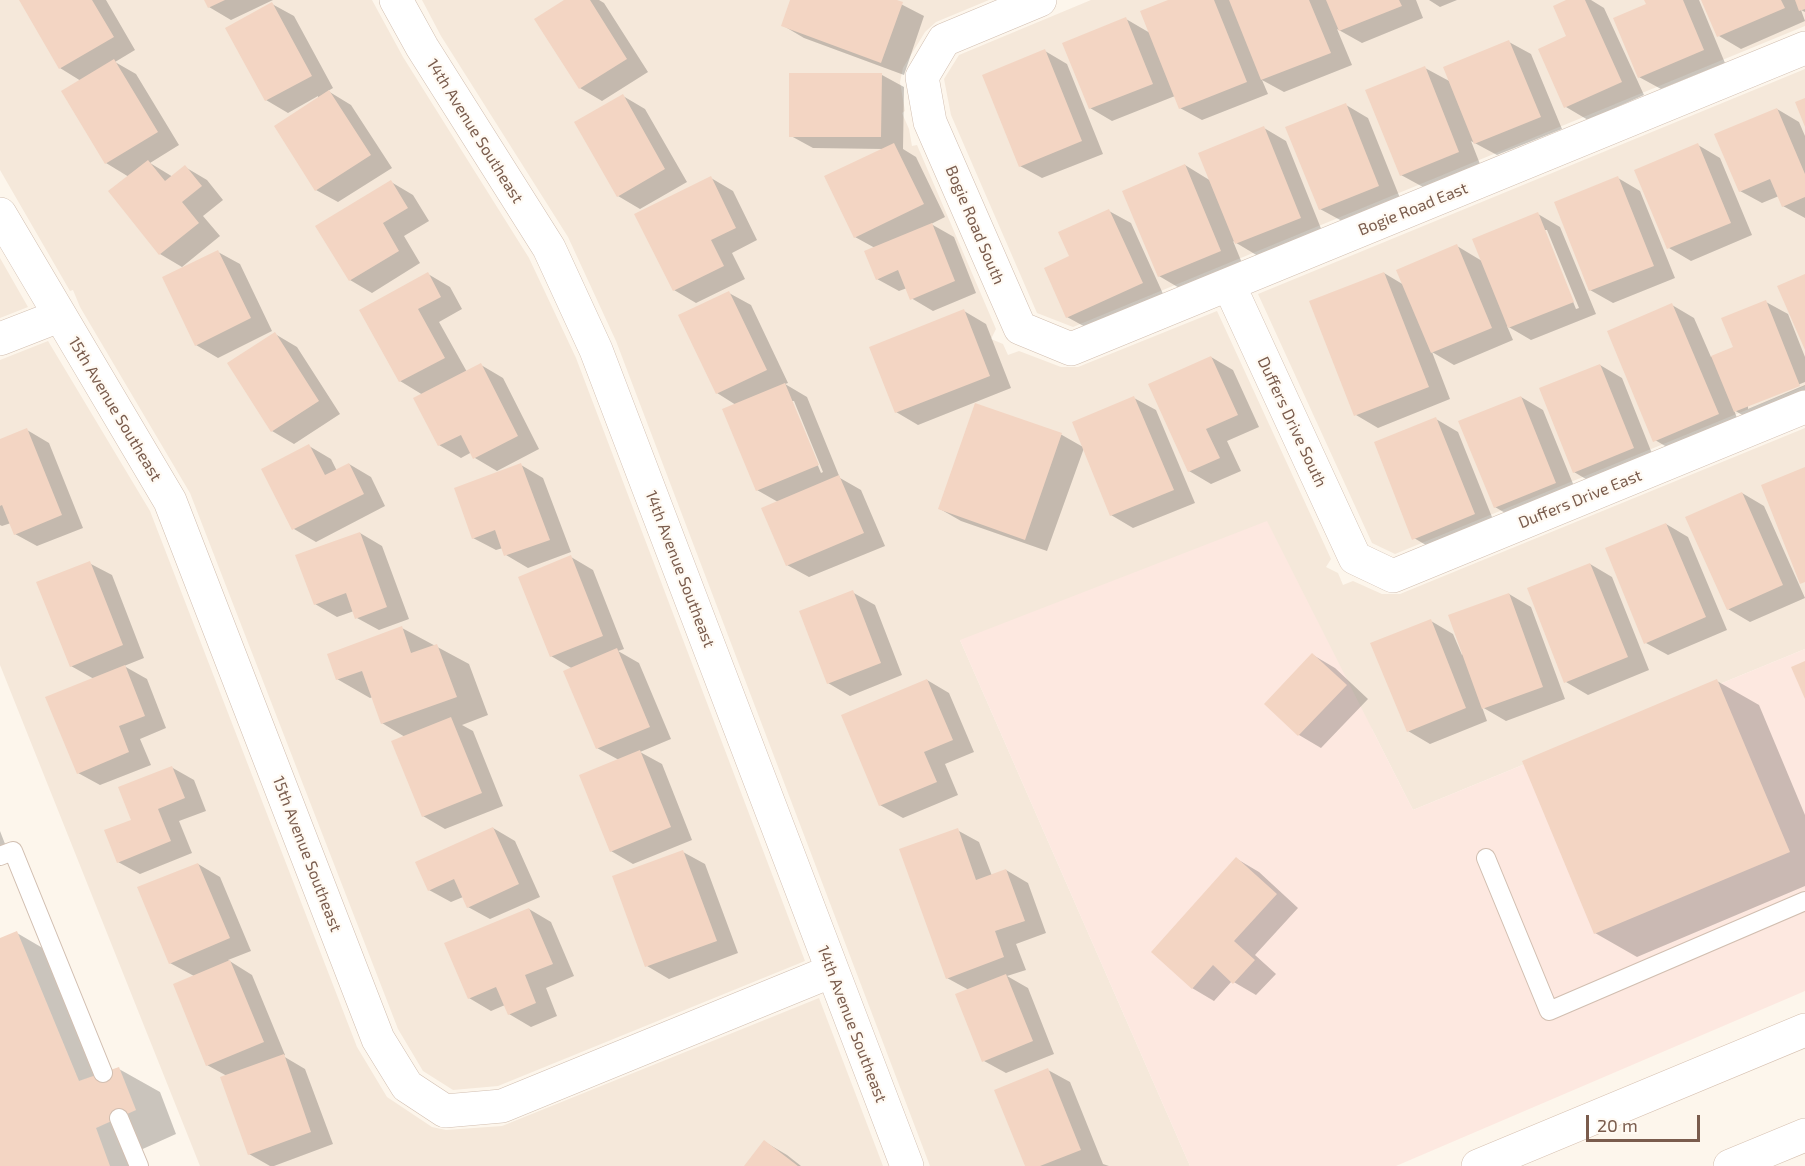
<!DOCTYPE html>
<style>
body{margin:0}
#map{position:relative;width:1805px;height:1166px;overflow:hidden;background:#fdf6ec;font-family:"Exo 2",sans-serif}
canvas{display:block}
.scale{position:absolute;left:1586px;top:1115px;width:114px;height:27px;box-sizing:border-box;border:3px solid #7a5c4d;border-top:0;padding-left:8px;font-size:18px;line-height:21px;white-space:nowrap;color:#7a5c4d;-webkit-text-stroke:4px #fffaf3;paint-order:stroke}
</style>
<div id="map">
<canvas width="1805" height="1166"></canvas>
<div class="scale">20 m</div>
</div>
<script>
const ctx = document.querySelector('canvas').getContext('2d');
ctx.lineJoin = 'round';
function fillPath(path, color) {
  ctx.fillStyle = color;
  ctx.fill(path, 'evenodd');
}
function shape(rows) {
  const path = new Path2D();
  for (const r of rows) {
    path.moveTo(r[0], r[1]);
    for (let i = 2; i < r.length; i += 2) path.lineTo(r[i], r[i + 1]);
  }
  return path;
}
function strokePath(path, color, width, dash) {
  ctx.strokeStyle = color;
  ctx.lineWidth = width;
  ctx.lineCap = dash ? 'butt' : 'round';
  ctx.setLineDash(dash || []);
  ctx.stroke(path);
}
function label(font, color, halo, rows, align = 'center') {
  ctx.font = font + ' "Exo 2",sans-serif';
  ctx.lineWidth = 4.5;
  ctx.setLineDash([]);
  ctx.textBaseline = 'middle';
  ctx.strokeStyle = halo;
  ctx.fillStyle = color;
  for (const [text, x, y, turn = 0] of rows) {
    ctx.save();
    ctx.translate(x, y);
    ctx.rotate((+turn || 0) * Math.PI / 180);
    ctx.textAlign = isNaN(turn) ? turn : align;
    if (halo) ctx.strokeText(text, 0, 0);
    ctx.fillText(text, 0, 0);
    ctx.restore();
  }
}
fillPath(shape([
 [0,0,372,0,403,57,529,258,576,358,805,961,498,1086,453,1090,423,1071,398,1029,190,493,80,307,73,290,70,291,0,170],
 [422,0,989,0,936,22,925,32,903,68,900,82,905,111,902,113,909,129,912,146,917,145,996,329,991,339,1003,344,1008,355,1019,351,1061,367,1078,367,1217,311,1331,559,1326,567,1338,573,1343,585,1353,581,1382,594,1400,594,1805,428,1805,649,1413,810,1372,729,960,640,1190,1166,930,1166,616,341,568,237,441,36],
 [1091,0,1805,0,1805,26,1073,327,1037,313,951,115,944,79,959,55],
 [1805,69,1805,386,1395,554,1372,543,1258,294],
 [0,258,28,307,0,318],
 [48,341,150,511,357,1047,387,1097,432,1127,446,1130,502,1126,819,998,883,1166,200,1166,0,665,0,360]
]), '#f5e8da');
fillPath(shape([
 [1267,521,1413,810,1805,649,1805,991,1396,1166,1190,1166,960,640]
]), '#fde8e0');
fillPath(shape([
 [21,0,106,0,135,50,115,62,136,74,179,145,150,163,173,177,185,167,207,180,223,200,203,216,220,236,182,267,160,254,129,177,106,163,63,92,81,81,60,68],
 [206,0,273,0,231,20,209,7],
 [567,0,599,0,604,3,648,72,602,101,580,88],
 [792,0,893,0,924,16,904,75,804,38,782,25],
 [1172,0,1416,0,1423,18,1362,43,1337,29,1352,65,1284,92,1262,80,1268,94,1202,120,1180,108,1175,96,1112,121,1090,108,1126,19,1150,33],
 [1429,0,1457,0,1440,7],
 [1570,0,1591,0,1604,8,1644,95,1588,120,1566,107,1540,50,1568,36],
 [1646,0,1699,0,1725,63,1661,89,1639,77,1648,5],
 [1703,0,1805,0,1805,12,1801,10,1805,21,1741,49,1719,36],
 [272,4,294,16,333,88,328,91,351,105,392,168,338,202,316,190,318,96,288,113,266,100],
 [1509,42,1531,54,1562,129,1497,155,1471,141,1480,164,1423,187,1401,175,1425,68,1451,82],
 [1045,51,1067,64,1103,154,1042,178,1020,166],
 [882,75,904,87,903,149,916,157,945,217,931,224,954,237,976,293,933,311,911,298,907,288,899,291,877,279,875,248,855,237,884,149,813,148,791,136],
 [623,96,645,109,687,182,640,209,618,196],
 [1346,105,1368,118,1400,198,1342,221,1320,209],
 [1777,109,1799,122,1805,136,1805,218,1783,206,1779,196,1762,203,1740,191],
 [1264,128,1286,141,1322,231,1258,256,1233,241,1242,263,1181,289,1159,276,1185,165,1211,181],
 [1698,145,1720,158,1752,235,1691,261,1669,248],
 [711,178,733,191,757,240,732,253,745,279,696,303,674,290],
 [1618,178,1640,191,1675,278,1613,303,1590,290],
 [391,182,413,195,429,221,404,236,420,263,372,293,350,280],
 [1109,211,1131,223,1164,296,1089,329,1067,317,1071,257],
 [1538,214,1560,227,1596,314,1531,340,1507,326,1513,340,1454,365,1432,352,1450,399,1378,428,1356,415,1311,302,1384,273,1404,285,1457,246,1482,261],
 [1544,230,1547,230,1579,308,1576,309],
 [218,252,240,264,272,331,218,358,196,345],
 [428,274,450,287,462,309,439,322,467,372,481,365,503,378,539,449,497,471,475,458,472,452,461,458,439,445,423,395,400,381,361,310],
 [729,293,751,305,788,383,785,384,807,397,840,478,861,490,885,546,809,577,787,565,778,502,757,490,736,405,717,393],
 [791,401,794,401,823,472,821,473],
 [1766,302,1788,314,1805,357,1805,382,1748,405,1748,409,1805,385,1805,405,1757,424,1734,410,1740,426,1677,453,1655,440,1672,305,1694,318,1711,357,1735,347],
 [964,311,986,324,1011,388,918,425,896,412],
 [275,334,297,347,340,414,294,444,272,431],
 [1211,357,1233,370,1259,427,1227,441,1241,471,1211,484,1189,471],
 [1600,365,1622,378,1655,461,1596,485,1574,472],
 [1521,397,1543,410,1578,496,1517,520,1495,507],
 [1134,398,1156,410,1195,503,1133,528,1111,515,1084,448,1047,551,961,521,940,509,976,405,1062,435,1083,447],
 [1436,419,1458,432,1496,527,1436,551,1414,538],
 [27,430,49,443,83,528,37,546,15,534,11,523,2,526,0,525,0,441],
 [309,446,331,459,337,471,349,464,371,477,385,506,316,542,294,529,263,469],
 [521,465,543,478,571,552,528,568,506,555,503,548,496,550,473,538],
 [1742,493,1764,506,1805,598,1750,622,1728,609],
 [1666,524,1688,537,1727,630,1668,655,1646,643],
 [360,533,382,546,409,619,379,630,357,618,354,611,337,617,315,604],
 [571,557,593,570,624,649,618,651,639,663,671,739,640,752,662,764,692,840,633,864,611,851,619,760,597,748,573,669,551,656],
 [89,563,112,575,144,658,124,666,147,679,166,728,140,739,151,765,100,785,78,773,94,679,71,666],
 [1590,564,1612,577,1649,670,1588,695,1566,682],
 [852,592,875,605,902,675,850,696,828,683],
 [1509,594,1531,607,1565,699,1506,721,1482,707,1487,721,1430,744,1408,731,1431,621,1453,634,1462,655],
 [402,628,469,664,488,715,462,725,473,731,503,806,445,829,423,816,405,737,382,723,373,697,370,698,337,679],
 [1313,655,1335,668,1368,699,1321,748,1299,735,1266,704],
 [927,680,949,693,974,752,945,764,958,795,903,818,880,805],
 [1717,681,1759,705,1805,815,1805,886,1637,957,1595,933],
 [171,767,194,780,206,811,179,821,192,853,140,874,118,862,133,820],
 [493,828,515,841,540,897,490,919,468,907,463,897,451,902,429,890],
 [957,830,979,842,992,876,1006,870,1028,883,1046,933,1016,944,1026,970,1007,976,1028,988,1054,1054,1006,1073,984,1061,969,990,947,978],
 [0,831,7,849,0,852],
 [683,852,705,864,738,953,669,979,647,966],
 [1237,859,1259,872,1298,908,1255,955,1276,974,1256,995,1232,981,1214,1001,1192,988],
 [198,864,220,877,251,951,228,960,252,975,285,1055,283,1056,305,1069,333,1144,274,1166,270,1166,249,1154,227,1076,207,1065,194,976,170,963],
 [529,909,551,922,574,976,546,988,557,1016,531,1027,509,1014,505,1005,491,1011,469,998],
 [17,933,58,957,106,1073,119,1069,160,1092,176,1134,136,1152,141,1166,0,1166,0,940],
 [1048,1070,1070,1082,1103,1164,1109,1166,1026,1166],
 [765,1142,787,1155,801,1166,746,1166]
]), '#0003');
fillPath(shape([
 [19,0,92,0,114,37,59,69],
 [204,0,225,0,208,8],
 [564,0,590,0,627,59,579,89,534,19],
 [790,0,897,0,903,2,881,63,781,26],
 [1168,0,1214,0,1247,82,1179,109,1140,11],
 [1229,0,1309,0,1331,53,1261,80],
 [1326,0,1399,0,1402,6,1339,31],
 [1566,0,1585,0,1622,82,1564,108,1538,49,1566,36,1553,6],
 [1644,0,1683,0,1704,50,1638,78,1613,18,1646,4],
 [1701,0,1781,0,1785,8,1717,37],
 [1795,0,1805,0,1805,9,1799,11],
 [272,2,312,76,265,101,225,28],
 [1126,17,1153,84,1089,109,1062,43],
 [1509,40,1541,117,1474,144,1443,67],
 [1045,49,1082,141,1019,167,982,75],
 [114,59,158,132,105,164,61,91],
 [1425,66,1459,152,1400,176,1365,90],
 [789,73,882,73,881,137,789,137],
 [329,90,371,155,315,191,274,126],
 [623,94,665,169,617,197,574,122],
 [1805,98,1805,127,1795,102],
 [1346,103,1379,186,1319,210,1285,127],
 [1777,108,1805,174,1805,197,1782,207,1770,179,1739,192,1714,134],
 [1264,126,1301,218,1235,244,1198,153],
 [894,143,924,204,854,238,824,176],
 [1698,143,1731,223,1667,249,1634,170],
 [148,160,165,181,185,165,202,186,182,202,199,223,159,255,108,191],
 [1185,164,1221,251,1158,277,1122,191],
 [711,176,736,228,711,240,724,266,673,291,634,214],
 [1618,176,1654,266,1589,291,1554,202],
 [391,180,408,208,383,223,399,251,349,281,315,226],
 [1109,209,1143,283,1066,318,1044,268,1069,256,1058,232],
 [1538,212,1574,302,1508,328,1472,239],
 [932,223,955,281,910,300,898,270,876,280,864,251],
 [1457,244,1492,328,1431,353,1396,270],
 [218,250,251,318,195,346,162,277],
 [428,272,441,297,418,309,445,358,399,382,359,310],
 [1384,272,1429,387,1354,416,1309,301],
 [1805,274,1805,350,1777,286],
 [729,291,767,370,716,394,678,315],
 [1766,300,1800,386,1734,412,1711,356,1733,347,1721,318],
 [1672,303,1719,414,1653,442,1607,331],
 [964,309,990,376,895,413,869,347],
 [275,332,319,401,271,432,227,363],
 [1211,356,1238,415,1206,429,1220,458,1188,472,1148,384],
 [481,363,518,436,473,459,461,435,438,446,413,398],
 [1600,364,1634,448,1573,473,1539,388],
 [785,383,819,465,756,491,722,409],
 [1134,396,1174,490,1110,516,1072,422],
 [1521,396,1556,483,1494,508,1458,421],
 [975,403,1062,433,1025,540,938,509],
 [1436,417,1475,514,1412,540,1374,442],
 [27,428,62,515,14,535,2,505,0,506,0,439],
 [309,444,325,475,349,463,364,494,292,530,261,469],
 [521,463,550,540,504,556,495,530,472,539,454,488],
 [1805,467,1805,582,1800,584,1761,485],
 [839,475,864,533,786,566,761,508],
 [1742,492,1783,585,1727,610,1685,517],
 [1666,523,1706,617,1644,644,1605,548],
 [360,532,387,607,355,619,346,593,314,605,295,555],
 [571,555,603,636,550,657,518,577],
 [90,561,123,645,70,667,36,582],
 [1590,563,1628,657,1564,683,1527,588],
 [853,590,881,663,827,684,799,611],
 [1509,593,1543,687,1482,709,1448,615],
 [1431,619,1466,708,1407,732,1370,643],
 [402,626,411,653,437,644,457,697,381,724,362,671,336,680,327,654],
 [617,648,650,727,596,749,563,671],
 [1312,653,1347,685,1298,736,1264,704],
 [1805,661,1805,699,1791,667],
 [125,665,145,716,119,726,129,752,77,774,45,697],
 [927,679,953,740,924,752,937,782,879,806,841,715],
 [1717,679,1790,852,1594,934,1522,761],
 [451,717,482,793,422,817,391,741],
 [640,750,671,827,610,852,579,775],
 [172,766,185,798,158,809,171,841,117,863,104,830,131,820,118,787],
 [493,827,519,884,467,908,454,879,428,891,415,862],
 [958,828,976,880,1006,869,1025,921,995,931,1004,957,946,979,899,849],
 [683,850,717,941,645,967,612,876],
 [1236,857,1277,894,1234,941,1255,960,1233,984,1213,965,1192,989,1151,952],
 [198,863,230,938,169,964,137,887],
 [529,908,553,964,525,975,536,1003,508,1015,496,987,468,999,444,943],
 [17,931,79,1081,119,1067,136,1110,96,1128,110,1166,0,1166,0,938],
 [230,960,264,1042,206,1066,173,984],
 [1006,974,1033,1041,982,1062,955,994],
 [284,1054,311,1132,248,1155,220,1077],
 [1048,1068,1081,1150,1040,1166,1025,1166,994,1090],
 [764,1140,798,1166,744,1166]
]), '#f3d5c3');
const lane = shape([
 [0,856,13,851,103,1073],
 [1486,858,1549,1011,1805,901],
 [119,1118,139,1166]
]);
const street = shape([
 [396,0,422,47,549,248,596,350,907,1166],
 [1040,0,944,40,922,77,930,122,1020,328,1071,349,1805,48],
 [0,214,170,501,378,1039,407,1086,445,1111,502,1106,832,971],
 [1229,285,1355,558,1393,576,1805,407],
 [0,339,59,316]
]);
const secondary = shape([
 [1478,1166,1805,1030],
 [1730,1166,1805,1135]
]);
strokePath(lane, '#d1beb0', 20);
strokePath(street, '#d1beb0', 34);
strokePath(secondary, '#d6c0b0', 34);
strokePath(lane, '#fff', 18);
strokePath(street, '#fff', 33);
strokePath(secondary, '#fff', 33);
label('16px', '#7a5c4d', '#fffaf3', [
 ["14th Avenue Southeast",475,131,58],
 ["Bogie Road East",1413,209,-22],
 ["Bogie Road South",975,225,67],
 ["15th Avenue Southeast",115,409,59],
 ["Duffers Drive South",1292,422,65],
 ["Duffers Drive East",1580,499,-22],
 ["14th Avenue Southeast",680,569,69],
 ["15th Avenue Southeast",307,854,69],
 ["14th Avenue Southeast",852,1024,69]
]);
</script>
